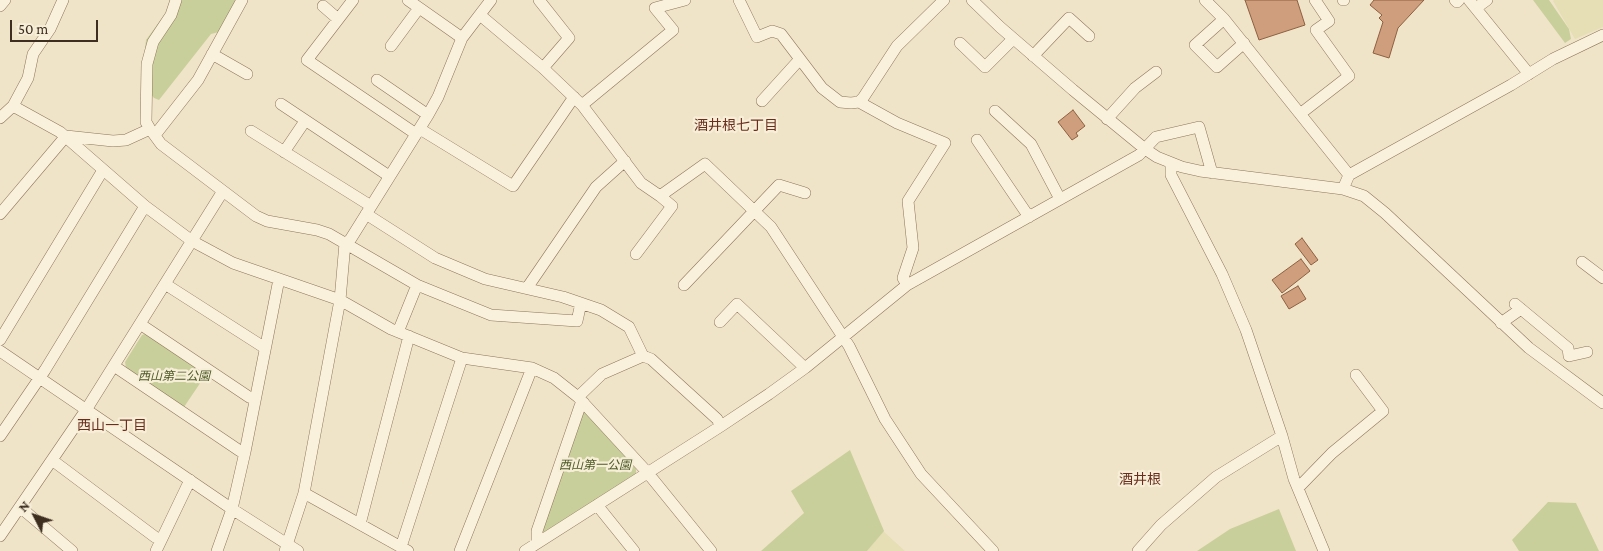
<!DOCTYPE html>
<meta charset="utf-8">
<style>
body{margin:0}
#map{position:relative;width:1603px;height:551px;overflow:hidden;background:#f0e4c8;font-family:"Crimson Pro",serif}
canvas{display:block}
.north{position:absolute;left:10px;top:491px;width:50px;height:50px;-webkit-text-stroke:4px #f7eed8;paint-order:stroke;rotate:311deg;font-size:14px;font-weight:700;line-height:20px;text-align:center;color:#3d2e20}
.north::after{content:'';display:block;margin:auto;width:18px;height:22px;background:#3d2e20;clip-path:polygon(50% 0,100% 100%,50% 72%,0 100%)}
.scale{position:absolute;left:10px;top:20px;width:88px;height:22px;box-sizing:border-box;border:2px solid #3d2e20;border-top:0;padding-left:6px;font-size:15px;line-height:18px;white-space:nowrap;color:#3d2e20;-webkit-text-stroke:4px #f7eed8;paint-order:stroke}
</style>
<div id="map">
<canvas width="1603" height="551"></canvas>
<div class="north">N</div>
<div class="scale">50 m</div>
</div>
<script>
const ctx = document.querySelector('canvas').getContext('2d');
ctx.lineJoin = 'round';
function fillPath(path, color) {
  ctx.fillStyle = color;
  ctx.fill(path, 'evenodd');
}
function shape(rows) {
  const path = new Path2D();
  for (const r of rows) {
    path.moveTo(r[0], r[1]);
    for (let i = 2; i < r.length; i += 2) path.lineTo(r[i], r[i + 1]);
  }
  return path;
}
function strokePath(path, color, width, dash) {
  ctx.strokeStyle = color;
  ctx.lineWidth = width;
  ctx.lineCap = dash ? 'butt' : 'round';
  ctx.setLineDash(dash || []);
  ctx.stroke(path);
}
function label(font, color, halo, rows, align = 'center') {
  ctx.font = font + ' "Crimson Pro","Noto Sans JP",serif';
  ctx.lineWidth = 4.5;
  ctx.setLineDash([]);
  ctx.textBaseline = 'middle';
  ctx.strokeStyle = halo;
  ctx.fillStyle = color;
  for (const [text, x, y, turn = 0] of rows) {
    ctx.save();
    ctx.translate(x, y);
    ctx.rotate((+turn || 0) * Math.PI / 180);
    ctx.textAlign = isNaN(turn) ? turn : align;
    if (halo) ctx.strokeText(text, 0, 0);
    ctx.fillText(text, 0, 0);
    ctx.restore();
  }
}
fillPath(shape([
 [1554,0,1603,0,1603,27,1575,39,1553,1],
 [883,531,905,551,867,551]
]), '#e6deb5');
fillPath(shape([
 [171,0,237,0,219,32,211,34,159,100,154,98,141,82,146,40,167,11],
 [1533,0,1549,0,1569,29,1571,39,1565,43],
 [145,334,207,373,184,407,126,368,125,362,142,335],
 [585,412,636,469,636,474,543,533,542,530,583,413],
 [850,450,884,531,867,551,761,551,804,513,791,491],
 [1548,502,1576,503,1599,551,1519,551,1512,540],
 [1279,509,1296,551,1197,551,1230,529]
]), '#c9cf9b');
const building = shape([
 [1245,0,1297,0,1305,25,1259,40,1245,0],
 [1374,0,1424,0,1398,28,1389,58,1373,53,1383,22,1379,18,1382,15,1370,5,1374,0],
 [1073,110,1085,126,1076,133,1078,136,1072,140,1058,122,1073,110],
 [1302,238,1318,260,1311,265,1295,244,1302,238],
 [1301,259,1310,271,1282,293,1272,280,1301,259],
 [1298,286,1306,299,1289,309,1281,296,1298,286]
]);
fillPath(building, '#cf9f7d');
strokePath(building, '#8d5f41', 1);
const minor = shape([
 [353,0,307,60,416,134],
 [408,0,462,38],
 [539,0,569,38,543,68],
 [739,0,757,37,772,31,781,34,822,88,840,102,851,103,859,102,863,98,897,46,944,0],
 [972,0,1000,27,1073,90,1145,149,1157,157,1182,167,1200,171,1343,189,1364,196,1385,213,1529,348,1603,403],
 [1205,0,1224,19,1349,175],
 [1343,0,1344,0],
 [1455,0,1457,2,1459,0],
 [1469,0,1529,74],
 [0,6,5,0],
 [323,6,338,19],
 [1476,8,1487,0],
 [480,15,543,68,582,105,641,183,660,196,705,164,771,227,849,346,885,419,921,474,993,551],
 [1224,19,1195,45,1217,67,1244,43],
 [960,43,985,67,1013,39],
 [391,46,419,8],
 [212,54,247,74],
 [1033,56,1069,18,1089,36],
 [377,80,428,115],
 [762,101,800,59],
 [859,102,897,123,945,143,908,201,913,248,903,278,907,285],
 [281,104,389,176],
 [582,105,673,30,655,8,685,0],
 [13,106,60,132,145,206,192,241,233,263,340,300,391,329,462,358,532,368,554,378,578,397,647,472,711,551],
 [995,111,1031,144,1060,199],
 [1300,114,1349,76,1316,30,1329,21,1315,0],
 [0,118,13,106,28,78,33,54,50,29,63,0],
 [1107,119,1135,88,1156,72],
 [150,129,161,144,256,216,267,221,317,230,329,234,417,285,398,332],
 [420,129,513,186,574,97],
 [251,131,371,206],
 [155,135,198,80,242,0],
 [66,136,113,141,126,140,150,129,146,122,147,64,153,42,171,15,176,0],
 [977,140,1029,217],
 [284,152,305,121],
 [1171,163,1171,175,1222,274,1246,330,1282,436,1294,479,1324,551],
 [1343,189,1349,175,1511,85,1553,59,1603,35],
 [0,214,66,136],
 [366,214,435,258,485,279,563,297,601,310,629,327,643,356,651,359,717,419,721,426],
 [636,254,672,206,660,196],
 [1582,262,1603,278],
 [165,284,265,348],
 [417,285,491,315,577,321,581,303],
 [684,285,779,185,805,193],
 [527,288,596,187,625,161],
 [1515,304,1568,348,1569,356,1587,352],
 [720,322,737,304,805,368],
 [1501,323,1521,309],
 [140,324,249,397,255,399],
 [0,340,103,170],
 [0,351,232,509,298,551],
 [114,366,240,451,245,452],
 [578,397,602,374,643,356],
 [0,436,45,370,145,206],
 [52,460,155,537,161,540],
 [1298,488,1332,453,1383,411,1356,375],
 [304,493,408,551],
 [597,505,634,551],
 [20,507,72,551],
 [360,524,409,336],
 [0,536,86,410,223,191],
 [537,543,537,531,580,406,584,403],
 [401,547,462,358],
 [156,551,190,480],
 [217,551,232,509,245,452,279,279],
 [285,551,304,493,340,300,345,243,350,240,428,115,438,97,462,38,491,0],
 [460,551,532,368],
 [525,551,721,426,769,394,805,368,907,285,1139,155,1156,137,1199,127,1212,173],
 [1138,551,1161,525,1216,477,1282,436]
]);
strokePath(minor, '#8d765c', 12);
strokePath(minor, '#faf1dc', 11);
label('italic 12px', '#4d5a26', '#f7eed8', [
 ["西山第二公園",174,376],
 ["西山第一公園",595,465]
]);
label('14px', '#6b2e1e', '#f7eed8', [
 ["酒井根七丁目",736,126],
 ["西山一丁目",112,426],
 ["酒井根",1140,480]
]);
</script>
